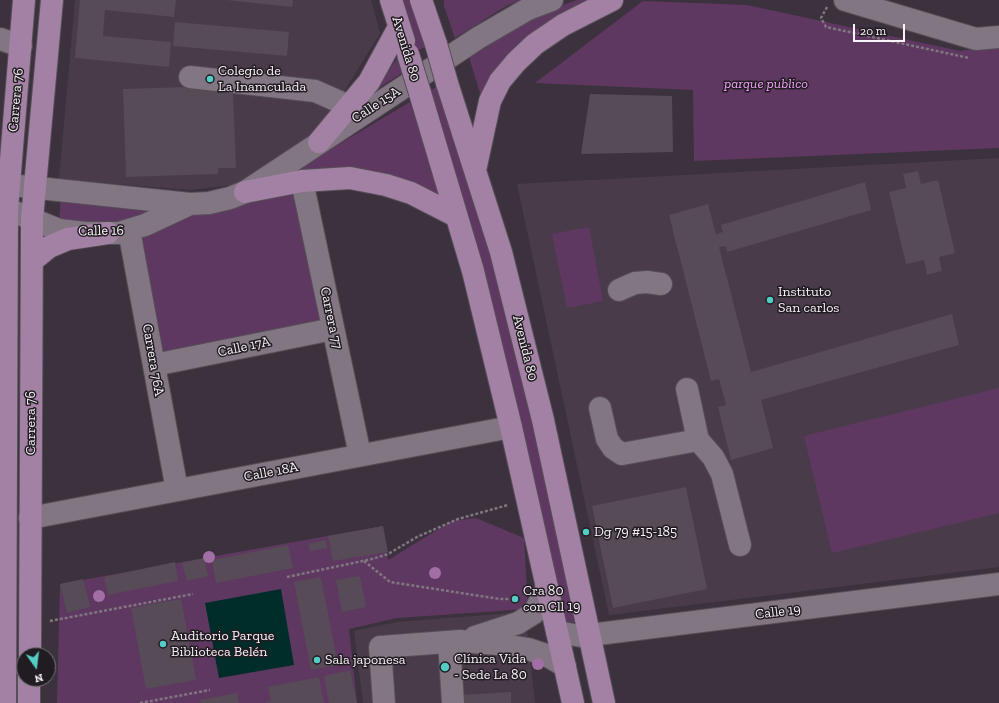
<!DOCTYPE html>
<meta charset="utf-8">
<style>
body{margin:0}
#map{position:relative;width:999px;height:703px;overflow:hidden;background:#3c323d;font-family:"Zilla Slab",serif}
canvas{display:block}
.north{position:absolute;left:16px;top:647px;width:40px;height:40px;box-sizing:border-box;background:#211c21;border:1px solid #777277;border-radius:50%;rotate:166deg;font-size:11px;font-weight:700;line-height:16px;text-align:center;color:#f9f2f9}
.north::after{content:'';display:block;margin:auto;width:14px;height:18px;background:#54cdc6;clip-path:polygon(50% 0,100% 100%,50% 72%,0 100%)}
.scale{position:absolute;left:853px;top:24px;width:52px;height:18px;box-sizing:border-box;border:2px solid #f9f2f9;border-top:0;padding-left:5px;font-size:12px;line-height:14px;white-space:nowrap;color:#f9f2f9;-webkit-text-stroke:3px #211c21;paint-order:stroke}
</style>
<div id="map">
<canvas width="999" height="703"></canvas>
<div class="north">N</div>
<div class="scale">20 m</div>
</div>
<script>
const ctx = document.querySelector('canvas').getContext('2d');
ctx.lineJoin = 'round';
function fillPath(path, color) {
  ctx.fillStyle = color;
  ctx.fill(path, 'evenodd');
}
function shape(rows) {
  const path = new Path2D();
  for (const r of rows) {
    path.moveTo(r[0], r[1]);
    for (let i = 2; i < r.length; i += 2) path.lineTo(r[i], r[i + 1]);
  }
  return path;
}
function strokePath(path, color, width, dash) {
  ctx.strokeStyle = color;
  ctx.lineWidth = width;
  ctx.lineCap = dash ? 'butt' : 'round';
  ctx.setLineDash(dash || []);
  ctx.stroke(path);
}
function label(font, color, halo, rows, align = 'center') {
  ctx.font = font + ' "Zilla Slab",serif';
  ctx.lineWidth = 3;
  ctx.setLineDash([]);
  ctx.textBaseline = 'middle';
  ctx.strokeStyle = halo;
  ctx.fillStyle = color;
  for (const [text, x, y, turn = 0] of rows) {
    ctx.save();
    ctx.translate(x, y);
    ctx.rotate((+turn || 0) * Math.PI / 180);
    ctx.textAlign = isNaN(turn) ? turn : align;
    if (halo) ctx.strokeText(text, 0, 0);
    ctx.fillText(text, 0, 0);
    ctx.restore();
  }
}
fillPath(shape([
 [75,0,371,0,380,33,323,126,240,184,190,190,59,179],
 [999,158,999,567,609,615,517,184],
 [525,612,535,703,363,703,354,631,397,622]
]), '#4a3b4a');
fillPath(shape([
 [400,0,413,0,428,46,416,51],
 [444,0,523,0,506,6,455,38,444,6],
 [577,0,601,0,483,103,469,57,502,34,535,15],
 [643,1,747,5,960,51,999,45,999,148,694,161,693,90,535,83],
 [397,59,402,73,368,95],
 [439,85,489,235,580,621,567,623,476,240,427,93],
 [410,102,440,195,397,176,365,171,282,178],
 [298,190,324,325,162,357,136,237,191,209,230,208],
 [61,194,163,206,114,225,59,223],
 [589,227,603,301,567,308,552,234],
 [999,388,999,513,832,553,804,436],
 [476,518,524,538,528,609,397,618,349,629,357,703,57,703,60,584,383,526,388,560,452,521]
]), '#5f3861');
fillPath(shape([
 [281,589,294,665,219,678,205,603]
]), '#002c2a');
fillPath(shape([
 [80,0,176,0,174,17,105,10,103,36,171,42,169,67,75,58],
 [226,0,293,0,292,7],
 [175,22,289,32,287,56,173,46],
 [217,86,217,93,233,92,236,168,218,168,218,174,126,177,123,89],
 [590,94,672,96,673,152,581,154],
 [918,171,921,184,938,180,955,253,939,257,942,271,927,275,924,260,906,264,889,192,906,188,903,174],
 [865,182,871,210,727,252,726,246,719,247,751,372,952,314,959,345,761,400,773,448,731,460,718,407,726,405,719,379,711,381,669,215,708,204,716,234,723,232,721,225],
 [686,487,707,589,613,608,592,506],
 [383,526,388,552,333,561,328,536],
 [326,540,327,548,310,551,308,544],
 [288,545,293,568,216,583,212,560],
 [204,558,208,576,187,581,182,563],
 [175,562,178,581,108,595,104,577],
 [360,576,366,607,342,612,336,580],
 [321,577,338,665,311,670,294,582],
 [83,579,90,607,67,613,60,584],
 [181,599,196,680,146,689,131,608],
 [350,670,357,703,329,703,324,676],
 [319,677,324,703,265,703,271,701,268,687],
 [511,692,511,703,461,703,461,695],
 [237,693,239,703,201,703,200,700]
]), '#564b56');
const minor = shape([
 [845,0,976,39,999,37],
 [0,39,21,46],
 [190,77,315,91,349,106],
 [302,181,360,455],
 [0,184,190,204,209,203,230,198,245,192,478,38,528,9,552,0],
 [0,206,59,230,86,233,119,233,145,225,190,204],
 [129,230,177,490],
 [619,290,635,283,647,282,661,284],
 [154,365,333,329],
 [687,389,698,440],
 [600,408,607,439,613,448,622,454,698,440,713,457,722,474,740,545],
 [30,518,511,427],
 [557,632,581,636,590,635,999,584],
 [475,637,518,623,534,613,547,587],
 [449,642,453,703],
 [384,703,380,647,460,641,497,644,528,649,546,655,565,666]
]);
const major = shape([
 [391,0,404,41],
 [421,0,436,44],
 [447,83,501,252,543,420,604,703],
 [420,93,473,271,511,427,573,703],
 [319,142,369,82,399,27],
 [476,166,490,101,500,81,516,62,535,44,563,25,612,0],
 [245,192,302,181,350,178,386,185,411,193,456,216],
 [32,261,49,247,68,239,108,233],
 [30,655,32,219,52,0],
 [5,703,7,209,24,0],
 [29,703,29,679]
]);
strokePath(minor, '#564e57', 24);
strokePath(major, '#564e57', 24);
strokePath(shape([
 [827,7,821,18,826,27,969,58],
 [364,561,390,582,500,599,518,599],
 [287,577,372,559,388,554,417,537,458,519,508,505],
 [50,621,193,594],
 [140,703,210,690]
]), '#7f7680', 2.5, [3, 2]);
strokePath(minor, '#817682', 22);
strokePath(major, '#a381a5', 22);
const majorBridge = shape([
 [436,44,447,83],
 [408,54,420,93]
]);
strokePath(majorBridge, '#564e57', 24, []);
strokePath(majorBridge, '#a381a5', 22);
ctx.fillStyle = '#a16fa4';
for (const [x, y] of [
 [209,557],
 [435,573],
 [99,596],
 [538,664]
]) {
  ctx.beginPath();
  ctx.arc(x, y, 6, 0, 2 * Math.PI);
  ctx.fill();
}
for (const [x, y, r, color] of [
 [210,79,4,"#54cdc6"],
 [770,300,4,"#54cdc6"],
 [586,532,4,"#54cdc6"],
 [515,599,4,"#54cdc6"],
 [163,644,4,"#54cdc6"],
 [317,660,4,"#54cdc6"],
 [445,667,5,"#54cdc6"]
]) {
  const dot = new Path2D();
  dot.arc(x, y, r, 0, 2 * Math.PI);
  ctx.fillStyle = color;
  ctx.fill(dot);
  strokePath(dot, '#211c21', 1.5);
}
label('14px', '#f9f2f9', '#211c21', [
 ["Avenida 80",406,49,73],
 ["Carrera 76",16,100,-85],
 ["Calle 15A",376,105,-33],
 ["Calle 16",101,231,-1],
 ["Carrera 77",331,318,78],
 ["Calle 17A",244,347,-12],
 ["Avenida 80",525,348,76],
 ["Carrera 76A",153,360,80],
 ["Carrera 76",31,423,-90],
 ["Calle 18A",271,472,-11],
 ["Calle 19",778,612,-7]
]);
label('14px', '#f9f2f9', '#211c21', [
 ["Colegio de",218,71],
 ["La Inamculada",218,87],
 ["Instituto",778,292],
 ["San carlos",778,308],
 ["Dg 79 #15-185",594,532],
 ["Cra 80",523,591],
 ["con Cll 19",523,607],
 ["Auditorio Parque",171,636],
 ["Biblioteca Belén",171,652],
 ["Clínica Vida",454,659],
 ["- Sede La 80",454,675],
 ["Sala japonesa",325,660]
], 'left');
label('italic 14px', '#f3a1f9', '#211c21', [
 ["parque publico",766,84]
]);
</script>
